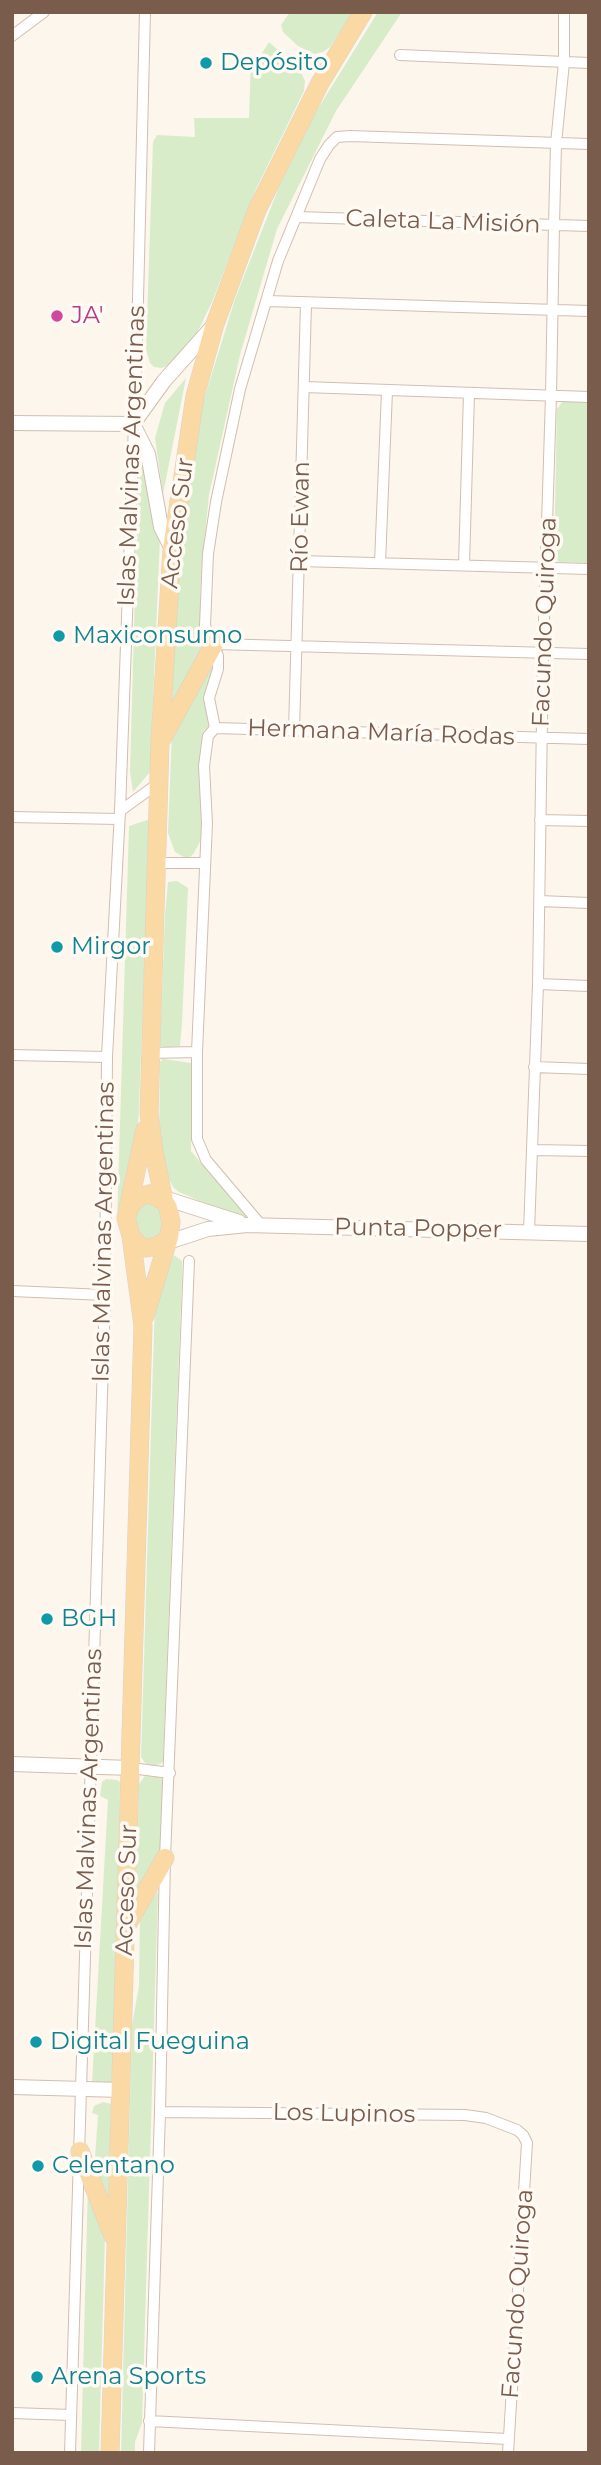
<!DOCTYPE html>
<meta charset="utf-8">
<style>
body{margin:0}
#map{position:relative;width:601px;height:2465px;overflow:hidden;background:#fdf6ec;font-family:Montserrat,sans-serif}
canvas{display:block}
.frame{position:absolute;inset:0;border:14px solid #7a5c4d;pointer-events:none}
</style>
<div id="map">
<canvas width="601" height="2465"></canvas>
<div class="frame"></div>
</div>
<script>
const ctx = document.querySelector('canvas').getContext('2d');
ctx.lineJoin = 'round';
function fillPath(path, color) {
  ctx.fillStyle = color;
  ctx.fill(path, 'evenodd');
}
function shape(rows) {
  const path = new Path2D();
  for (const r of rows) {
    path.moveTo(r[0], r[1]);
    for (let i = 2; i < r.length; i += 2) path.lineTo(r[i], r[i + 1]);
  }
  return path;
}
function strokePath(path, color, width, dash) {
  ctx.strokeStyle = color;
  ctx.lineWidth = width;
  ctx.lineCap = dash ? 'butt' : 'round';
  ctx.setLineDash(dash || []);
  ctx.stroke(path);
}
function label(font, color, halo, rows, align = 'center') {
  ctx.font = font + ' Montserrat,sans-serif';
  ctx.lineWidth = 7;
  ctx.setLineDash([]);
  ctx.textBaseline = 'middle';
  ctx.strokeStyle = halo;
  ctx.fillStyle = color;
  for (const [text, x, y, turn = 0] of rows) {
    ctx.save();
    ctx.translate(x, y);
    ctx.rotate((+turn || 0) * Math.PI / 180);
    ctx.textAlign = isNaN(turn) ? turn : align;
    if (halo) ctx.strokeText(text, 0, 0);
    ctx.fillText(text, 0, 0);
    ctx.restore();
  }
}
fillPath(shape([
 [290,12,353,12,330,47,323,52,314,54,298,46,283,32,281,25],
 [378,12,402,12,336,111,277,229,240,355,209,495,201,573,200,608,207,643,172,714,173,614,200,412,235,299,279,187,314,115],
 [269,42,300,70,305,81,304,91,256,189,212,302,195,337,171,364,162,368,154,367,150,363,146,349,153,142,157,135,195,137,194,118,249,118,251,59,259,58],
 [186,378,163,494,155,438,165,403],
 [563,401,589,402,589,563,559,562,554,558,557,409],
 [139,447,160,538,150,772,133,792,130,772],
 [215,657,208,727,203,731,201,759,202,838,194,853,189,858,184,857,175,852,168,833,172,730],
 [150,819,137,1157,117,1223,129,826],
 [177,881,188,888,182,1024,180,1046,167,1047,160,1046,165,915,168,882],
 [163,1059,192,1063,191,1151,248,1219,234,1216,179,1192,174,1188,166,1175,159,1150,160,1062],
 [149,1201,156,1204,165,1221,160,1237,143,1241,134,1229,136,1211,141,1204],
 [174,1255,182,1261,182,1277,163,1762,158,1765,152,1765,145,1763,141,1757,155,1300],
 [145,1776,160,1777,164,1781,161,1858,136,1897,139,1784],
 [106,1779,117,1780,120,1782,113,2084,92,2083,108,1800,100,1796,102,1782],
 [158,1892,142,2423,135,2442,135,2453,121,2453,132,2025,139,1986,140,1911],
 [103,2102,111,2104,108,2210,90,2159,95,2157,98,2115,92,2113,94,2106],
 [88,2183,105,2235,99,2453,81,2453]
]), '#d8ecc9');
const minor = shape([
 [12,36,44,12],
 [400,55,589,63],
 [297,217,589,226],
 [267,301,589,311],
 [304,387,589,397],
 [300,561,589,569],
 [380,563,387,391],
 [464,565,469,394],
 [214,644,589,654],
 [215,728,209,698,218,669,218,656,205,626,208,554,216,502,240,389,278,261,320,159,329,145,337,137,350,136,589,144],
 [215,728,208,736,204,766,207,823,197,1052,197,1139,206,1160,261,1225],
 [215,728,589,739],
 [294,731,306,304],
 [120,811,160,782],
 [12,817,119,819],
 [540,820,589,821],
 [157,863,203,863],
 [539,901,589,903],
 [538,984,589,986],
 [149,1053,197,1052],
 [12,1055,107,1057],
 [534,1067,589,1069],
 [533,1150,589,1151],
 [529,1232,538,984,543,652,551,396,554,225,556,144,564,62,564,12],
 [12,1291,105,1295],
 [131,1768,170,1773],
 [160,2112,465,2115,486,2118,517,2130,523,2135,527,2143,508,2453],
 [12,2413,71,2415],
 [149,2421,508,2439],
 [70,2453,105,1295,107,1057,120,811,137,340,145,12],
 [149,2453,160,2112,165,1858,189,1261]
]);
const tertiary = shape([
 [12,423,133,424],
 [133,424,148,454,161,527,172,549],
 [133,424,164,381,214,325],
 [155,1195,239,1222],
 [159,1245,208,1229,247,1225,589,1234],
 [12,1764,131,1768],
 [12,2087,122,2090]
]);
const primary = shape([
 [162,739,214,644],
 [149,1194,164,1201,168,1208,171,1222,169,1237,164,1242,158,1246,146,1248,139,1245,131,1236,126,1218,131,1205,139,1197,149,1194],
 [164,1201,154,1152,149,1113,160,742,172,549,195,396,215,324,257,210,320,83,363,12],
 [128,1209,145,1130],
 [145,1316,169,1237],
 [127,1925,165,1858],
 [80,2151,113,2236],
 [110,2453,143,1326,131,1236]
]);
strokePath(minor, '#d1beb0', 12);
strokePath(tertiary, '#d1beb0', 16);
strokePath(primary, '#dad1cd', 19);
strokePath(minor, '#fff', 10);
strokePath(tertiary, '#fff', 14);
strokePath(primary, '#fbd9a5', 18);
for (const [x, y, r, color] of [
 [206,63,7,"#0f9aa8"],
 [57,316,7,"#d1479c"],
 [59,636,7,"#0f9aa8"],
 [57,947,7,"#0f9aa8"],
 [47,1619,7,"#0f9aa8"],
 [36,2042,7,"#0f9aa8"],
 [38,2166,7,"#0f9aa8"],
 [37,2377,7,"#0f9aa8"]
]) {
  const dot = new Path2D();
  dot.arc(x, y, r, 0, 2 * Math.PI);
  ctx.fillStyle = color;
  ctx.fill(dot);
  strokePath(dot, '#fffaf3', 2.5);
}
label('24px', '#0d838f', '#fffaf3', [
 ["Depósito",220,63],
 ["Maxiconsumo",73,636],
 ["Mirgor",71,947],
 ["BGH",61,1619],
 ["Digital Fueguina",50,2042],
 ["Celentano",52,2166],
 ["Arena Sports",51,2377]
], 'left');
label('24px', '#7a5c4d', '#fffaf3', [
 ["Caleta La Misión",443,222,2],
 ["Islas Malvinas Argentinas",132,456,-88],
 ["Río Ewan",301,517,-89],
 ["Acceso Sur",178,523,-83],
 ["Facundo Quiroga",545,622,-88],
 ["Hermana María Rodas",381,733,2],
 ["Punta Popper",418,1229,1],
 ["Islas Malvinas Argentinas",104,1232,-89],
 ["Islas Malvinas Argentinas",89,1799,-88],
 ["Acceso Sur",127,1890,-88],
 ["Los Lupinos",344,2114,1],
 ["Facundo Quiroga",518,2294,-86]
]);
label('24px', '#b23c85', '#fffaf3', [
 ["JA'",71,316]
], 'left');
</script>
